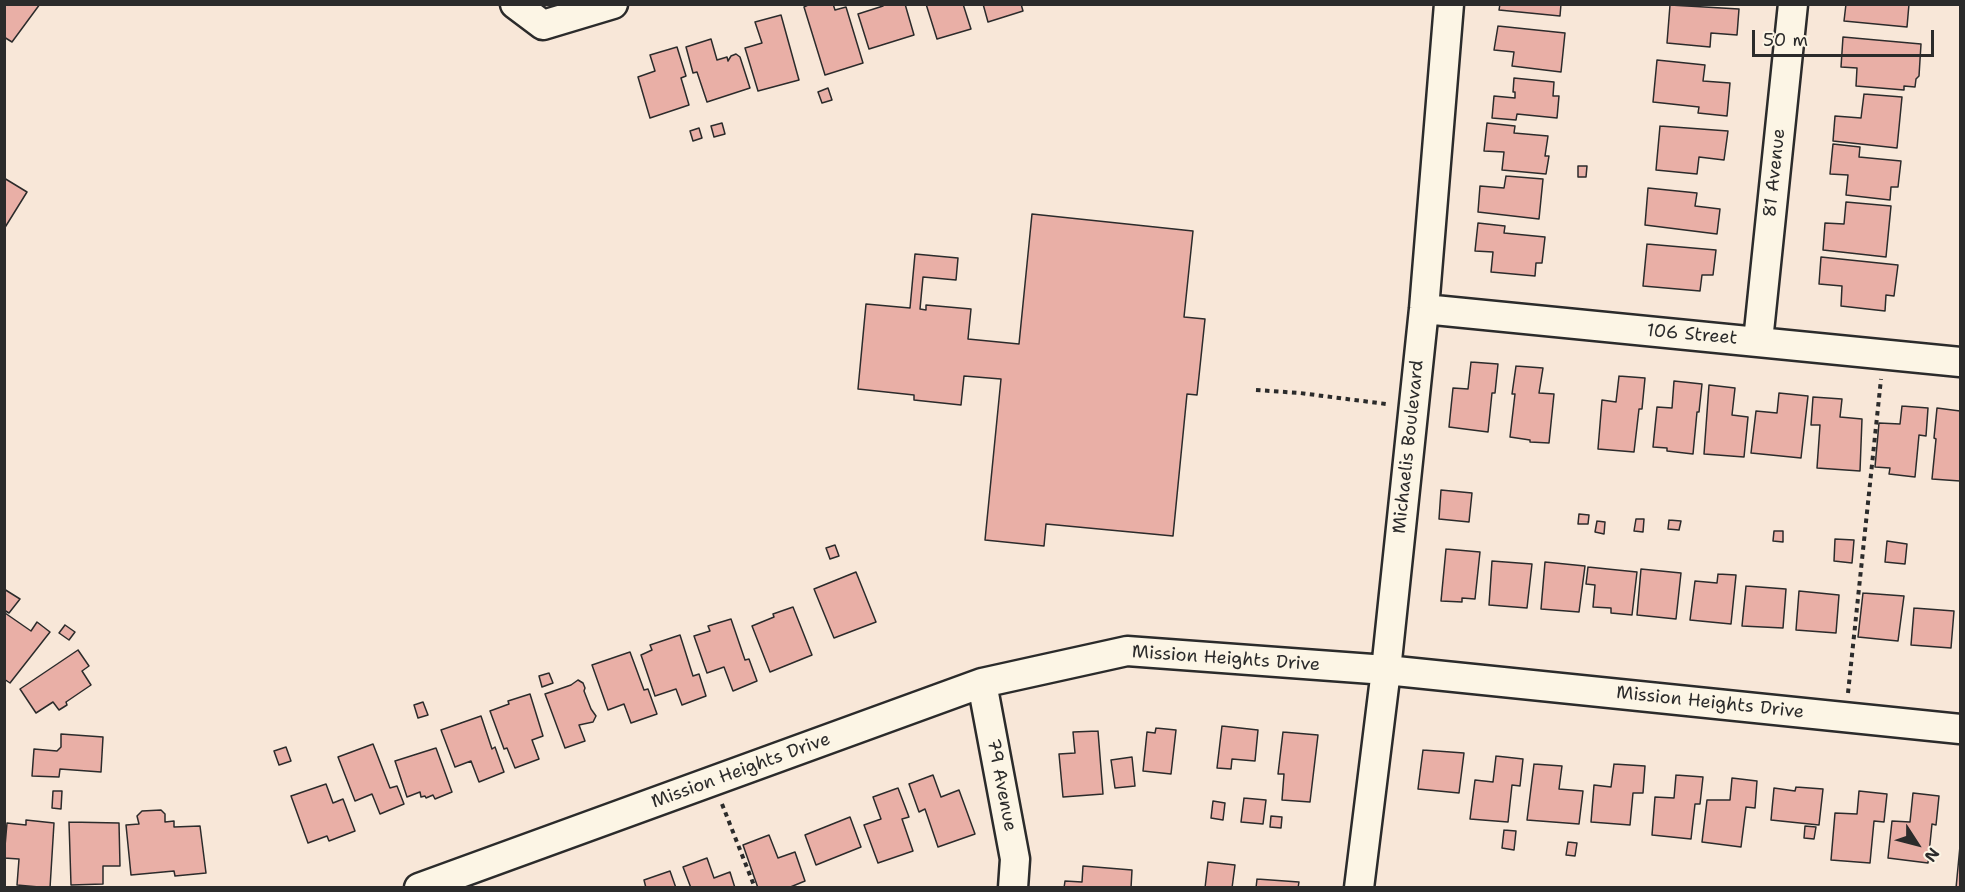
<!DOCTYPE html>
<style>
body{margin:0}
#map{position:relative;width:1965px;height:892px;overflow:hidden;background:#f8e7d8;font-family:"Shantell Sans",sans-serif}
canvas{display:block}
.frame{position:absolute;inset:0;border:6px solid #2b2b2b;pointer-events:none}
.north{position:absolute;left:1887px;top:814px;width:60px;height:60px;-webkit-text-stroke:4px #fcf5e5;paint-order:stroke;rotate:126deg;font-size:16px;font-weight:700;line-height:24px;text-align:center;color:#2b2b2b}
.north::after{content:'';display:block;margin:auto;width:21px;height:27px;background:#2b2b2b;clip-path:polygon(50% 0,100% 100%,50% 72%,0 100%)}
.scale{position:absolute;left:1752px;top:30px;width:182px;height:27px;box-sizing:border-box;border:3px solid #2b2b2b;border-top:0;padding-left:8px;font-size:18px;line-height:21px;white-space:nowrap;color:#2b2b2b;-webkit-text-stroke:4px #fcf5e5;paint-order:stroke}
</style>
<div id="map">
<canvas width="1965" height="892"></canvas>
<div class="frame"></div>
<div class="north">N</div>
<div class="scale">50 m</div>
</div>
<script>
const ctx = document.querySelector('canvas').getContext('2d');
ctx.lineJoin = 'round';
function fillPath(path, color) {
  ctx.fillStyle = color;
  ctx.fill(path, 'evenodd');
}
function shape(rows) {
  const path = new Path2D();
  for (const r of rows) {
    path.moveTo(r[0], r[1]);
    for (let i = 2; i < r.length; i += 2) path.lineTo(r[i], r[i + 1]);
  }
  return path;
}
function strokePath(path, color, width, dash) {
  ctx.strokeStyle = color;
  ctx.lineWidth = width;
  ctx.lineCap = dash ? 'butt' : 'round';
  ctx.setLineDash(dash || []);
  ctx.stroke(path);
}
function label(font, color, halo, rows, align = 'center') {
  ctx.font = font + ' "Shantell Sans",sans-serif';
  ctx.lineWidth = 4.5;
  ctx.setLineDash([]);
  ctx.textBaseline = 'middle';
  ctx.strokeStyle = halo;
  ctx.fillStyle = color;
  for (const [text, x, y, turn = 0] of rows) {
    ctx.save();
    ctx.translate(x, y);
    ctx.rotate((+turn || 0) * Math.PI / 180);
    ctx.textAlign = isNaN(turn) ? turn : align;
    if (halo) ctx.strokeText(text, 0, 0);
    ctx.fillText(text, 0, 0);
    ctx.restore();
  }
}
const building = shape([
 [4,4,40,4,12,42,4,37,4,4],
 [810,4,833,4,835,10,846,7,863,63,825,75,804,7,810,4],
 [883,4,905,4,914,35,869,49,858,14,883,6,883,4],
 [926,4,963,4,971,29,937,39,926,4],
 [983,4,1021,4,1023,11,988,22,983,4],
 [1500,4,1561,4,1560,16,1499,10,1500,4],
 [1846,4,1909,4,1907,27,1844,21,1846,4],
 [1670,5,1739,9,1737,35,1711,33,1710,47,1667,43,1670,5],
 [781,15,799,80,758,91,745,48,762,43,755,22,781,15],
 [1498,26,1565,33,1561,72,1512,66,1514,52,1494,50,1498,26],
 [1843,37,1921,44,1919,76,1916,79,1915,87,1904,86,1904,90,1856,86,1857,68,1841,67,1843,37],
 [711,39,717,60,727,57,728,61,731,56,736,54,740,57,750,88,707,102,697,72,693,73,686,47,711,39],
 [677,47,686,76,681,78,689,105,650,118,638,77,655,71,650,55,677,47],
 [1657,60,1705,65,1703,81,1730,83,1727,116,1698,113,1699,107,1653,102,1657,60],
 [1514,78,1554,82,1553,96,1559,96,1557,118,1517,114,1516,120,1492,118,1494,96,1515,98,1515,92,1513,92,1514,78],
 [828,88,832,100,822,103,818,92,828,88],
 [1864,94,1902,97,1897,148,1833,141,1835,116,1861,118,1864,94],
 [722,123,725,134,714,137,711,126,722,123],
 [1487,123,1515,126,1514,133,1548,136,1545,156,1549,156,1546,174,1502,170,1504,152,1484,151,1487,123],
 [1660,126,1728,131,1724,160,1699,157,1697,174,1656,170,1660,126],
 [699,128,702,138,693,141,690,131,699,128],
 [1833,144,1860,147,1859,157,1901,161,1898,187,1891,187,1890,200,1846,195,1848,175,1830,174,1833,144],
 [1578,166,1587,166,1586,177,1578,177,1578,166],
 [1506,176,1543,179,1539,219,1478,212,1480,186,1504,188,1506,176],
 [4,178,27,192,4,229,4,178],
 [1648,188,1697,193,1695,206,1720,209,1717,234,1645,225,1648,188],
 [1846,202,1891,206,1886,257,1823,250,1825,223,1844,224,1846,202],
 [1032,214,1193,231,1184,317,1205,319,1197,395,1187,394,1173,536,1046,524,1044,546,985,540,1001,379,964,376,961,405,914,400,914,395,858,389,866,304,910,308,915,254,958,258,956,280,923,277,920,309,926,310,926,305,971,309,968,339,1019,344,1032,214],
 [1478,223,1505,226,1504,233,1545,237,1542,263,1536,263,1535,276,1491,272,1493,252,1475,251,1478,223],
 [1647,244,1716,250,1713,275,1702,275,1700,291,1643,286,1647,244],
 [1821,257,1898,265,1894,296,1886,295,1885,311,1841,306,1842,286,1819,284,1821,257],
 [1471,362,1498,364,1495,393,1492,393,1488,432,1449,427,1453,388,1468,389,1471,362],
 [1516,366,1543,368,1539,393,1554,394,1549,443,1530,442,1530,440,1510,437,1515,394,1512,394,1516,366],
 [1619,376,1645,378,1642,409,1639,409,1634,452,1598,449,1602,400,1616,402,1619,376],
 [1674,381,1702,384,1699,412,1697,412,1693,454,1667,451,1667,448,1653,447,1657,407,1672,408,1674,381],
 [1709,385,1735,388,1732,415,1748,417,1744,457,1704,454,1709,385],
 [1779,393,1808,396,1801,458,1751,453,1756,411,1777,413,1779,393],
 [1813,397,1842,399,1840,417,1862,419,1860,471,1817,468,1820,425,1811,425,1813,397],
 [1902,406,1928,408,1926,436,1919,435,1915,477,1889,474,1890,468,1875,467,1879,423,1900,424,1902,406],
 [1937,408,1960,411,1960,481,1932,479,1936,439,1934,438,1937,408],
 [1441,490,1472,493,1469,522,1439,519,1441,490],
 [1579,514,1589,515,1588,524,1578,524,1579,514],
 [1636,519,1644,519,1643,532,1634,531,1636,519],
 [1669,520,1681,521,1679,530,1668,529,1669,520],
 [1597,521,1605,522,1604,534,1595,532,1597,521],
 [1774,531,1783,531,1783,542,1773,541,1774,531],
 [1835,539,1854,540,1852,563,1834,561,1835,539],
 [1887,541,1907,544,1905,564,1885,562,1887,541],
 [835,545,839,556,830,559,826,548,835,545],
 [1446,549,1480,552,1475,599,1462,598,1462,602,1441,601,1446,549],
 [1492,561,1532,564,1527,608,1489,605,1492,561],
 [1545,562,1585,566,1579,612,1541,609,1545,562],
 [1588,567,1637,572,1632,615,1611,613,1611,608,1593,607,1595,585,1586,584,1588,567],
 [1641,569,1681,573,1676,619,1637,615,1641,569],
 [856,572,876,622,834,638,814,589,856,572],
 [1718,574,1736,575,1731,624,1690,620,1695,581,1717,583,1718,574],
 [1746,586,1786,589,1783,628,1742,626,1746,586],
 [4,589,20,599,9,613,4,610,4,589],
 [1799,591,1839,595,1836,633,1796,630,1799,591],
 [1863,593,1904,596,1898,641,1858,637,1863,593],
 [793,607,812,655,770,672,752,626,774,617,773,614,793,607],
 [1914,608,1954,611,1951,648,1911,645,1914,608],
 [5,613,31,631,37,622,50,632,10,683,4,679,5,613],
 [731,619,745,660,749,659,757,681,733,691,724,667,707,673,694,636,710,631,708,626,731,619],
 [65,625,75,632,69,640,59,633,65,625],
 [680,635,693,676,699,674,706,696,682,705,676,689,655,696,641,655,652,650,650,645,680,635],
 [78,650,89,666,82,671,91,685,66,702,67,705,59,710,53,702,36,713,20,689,78,650],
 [630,652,644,690,648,689,657,714,631,723,624,704,608,710,592,665,630,652],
 [549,673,553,683,542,687,539,676,549,673],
 [578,680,583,683,585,688,584,691,591,709,596,716,593,722,579,725,585,741,565,748,545,694,571,685,578,680],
 [530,694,543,736,532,740,539,759,515,768,507,748,504,749,490,711,509,704,508,701,530,694],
 [423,702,428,715,418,718,414,705,423,702],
 [481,716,492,749,495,747,504,772,479,782,471,761,455,767,441,730,481,716],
 [1222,726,1258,730,1255,761,1232,759,1231,769,1217,768,1222,726],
 [1156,728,1176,730,1171,774,1143,771,1147,732,1155,733,1156,728],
 [1098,731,1103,794,1063,797,1059,754,1075,753,1073,732,1098,731],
 [1283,732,1318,735,1310,802,1282,800,1284,774,1278,774,1283,732],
 [61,734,103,737,101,772,60,769,59,777,32,776,34,749,57,751,61,747,61,734],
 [373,744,390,788,397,786,404,804,380,814,372,794,355,801,338,757,373,744],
 [286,747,291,761,279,765,274,751,286,747],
 [436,748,452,792,435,799,433,795,426,798,425,796,421,797,420,792,407,797,395,761,436,748],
 [1423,750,1464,753,1459,793,1418,789,1423,750],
 [1496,756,1523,759,1520,786,1512,785,1508,822,1470,819,1475,780,1493,782,1496,756],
 [1132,757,1135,786,1115,788,1111,760,1132,757],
 [1534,764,1562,766,1559,789,1583,791,1579,824,1527,820,1534,764],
 [1614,764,1645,766,1643,793,1633,793,1630,825,1591,822,1594,785,1611,787,1614,764],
 [933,775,941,797,959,790,975,834,938,847,925,809,919,812,909,784,933,775],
 [1676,775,1703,777,1700,804,1695,804,1691,839,1652,835,1655,797,1674,798,1676,775],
 [1732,778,1757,781,1755,808,1746,807,1741,847,1702,842,1707,800,1730,800,1732,778],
 [326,784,333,803,343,799,355,831,329,841,327,836,308,843,291,796,326,784],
 [1796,787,1823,789,1819,825,1771,820,1774,788,1795,791,1796,787],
 [898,788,909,817,902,819,913,851,878,863,864,825,881,819,873,797,898,788],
 [53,791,62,791,61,809,52,808,53,791],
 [1859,791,1887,794,1884,822,1874,821,1870,863,1831,860,1835,813,1857,814,1859,791],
 [1913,793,1939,796,1936,825,1932,824,1928,863,1888,858,1892,821,1910,822,1913,793],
 [1244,798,1266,800,1263,824,1241,822,1244,798],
 [1213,801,1225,803,1223,820,1211,818,1213,801],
 [161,810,165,814,165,822,174,821,174,827,200,826,206,873,175,876,174,871,131,875,126,825,139,824,137,816,142,811,161,810],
 [1271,816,1282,817,1281,828,1270,827,1271,816],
 [850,817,861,847,816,865,805,835,850,817],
 [26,820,54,823,50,888,17,885,19,859,4,858,7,823,26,825,26,820],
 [69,822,119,823,120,866,103,866,103,884,71,885,69,822],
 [1805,826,1816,827,1814,839,1804,838,1805,826],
 [1504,830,1516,831,1514,850,1502,848,1504,830],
 [769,835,778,858,795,852,805,881,788,888,758,888,743,845,769,835],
 [1568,842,1577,843,1575,856,1566,855,1568,842],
 [1960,846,1960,888,1956,888,1960,846],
 [707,858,714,878,730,872,735,888,691,888,683,867,707,858],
 [1208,862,1235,865,1232,888,1205,888,1208,862],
 [1083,866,1132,870,1131,888,1064,888,1065,881,1082,882,1083,866],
 [670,871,676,888,646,888,644,880,670,871],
 [1257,879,1299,882,1298,888,1256,888,1257,879]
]);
fillPath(building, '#e9afa6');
strokePath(building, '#2b2b2b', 1.5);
const minor = shape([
 [515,4,543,25,613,4],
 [1424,309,1960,362],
 [1758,341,1793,4],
 [982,683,1015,859,1013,888],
 [419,888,982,683,1127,651,1386,670,1960,729],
 [1359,888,1386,670,1424,309,1449,4]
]);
strokePath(minor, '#2b2b2b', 33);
strokePath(shape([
 [1256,390,1300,393,1386,404],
 [1848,693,1881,379],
 [722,804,755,888]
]), '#2b2b2b', 4, [4.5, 4.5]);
strokePath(minor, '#fcf5e5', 28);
label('18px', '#2b2b2b', '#fcf5e5', [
 ["81 Avenue",1775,173,-84],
 ["106 Street",1692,335,5],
 ["Michaelis Boulevard",1409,447,-84],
 ["Mission Heights Drive",1226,659,4],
 ["Mission Heights Drive",1710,703,6],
 ["Mission Heights Drive",741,771,-20],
 ["79 Avenue",1001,785,79]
]);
</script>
